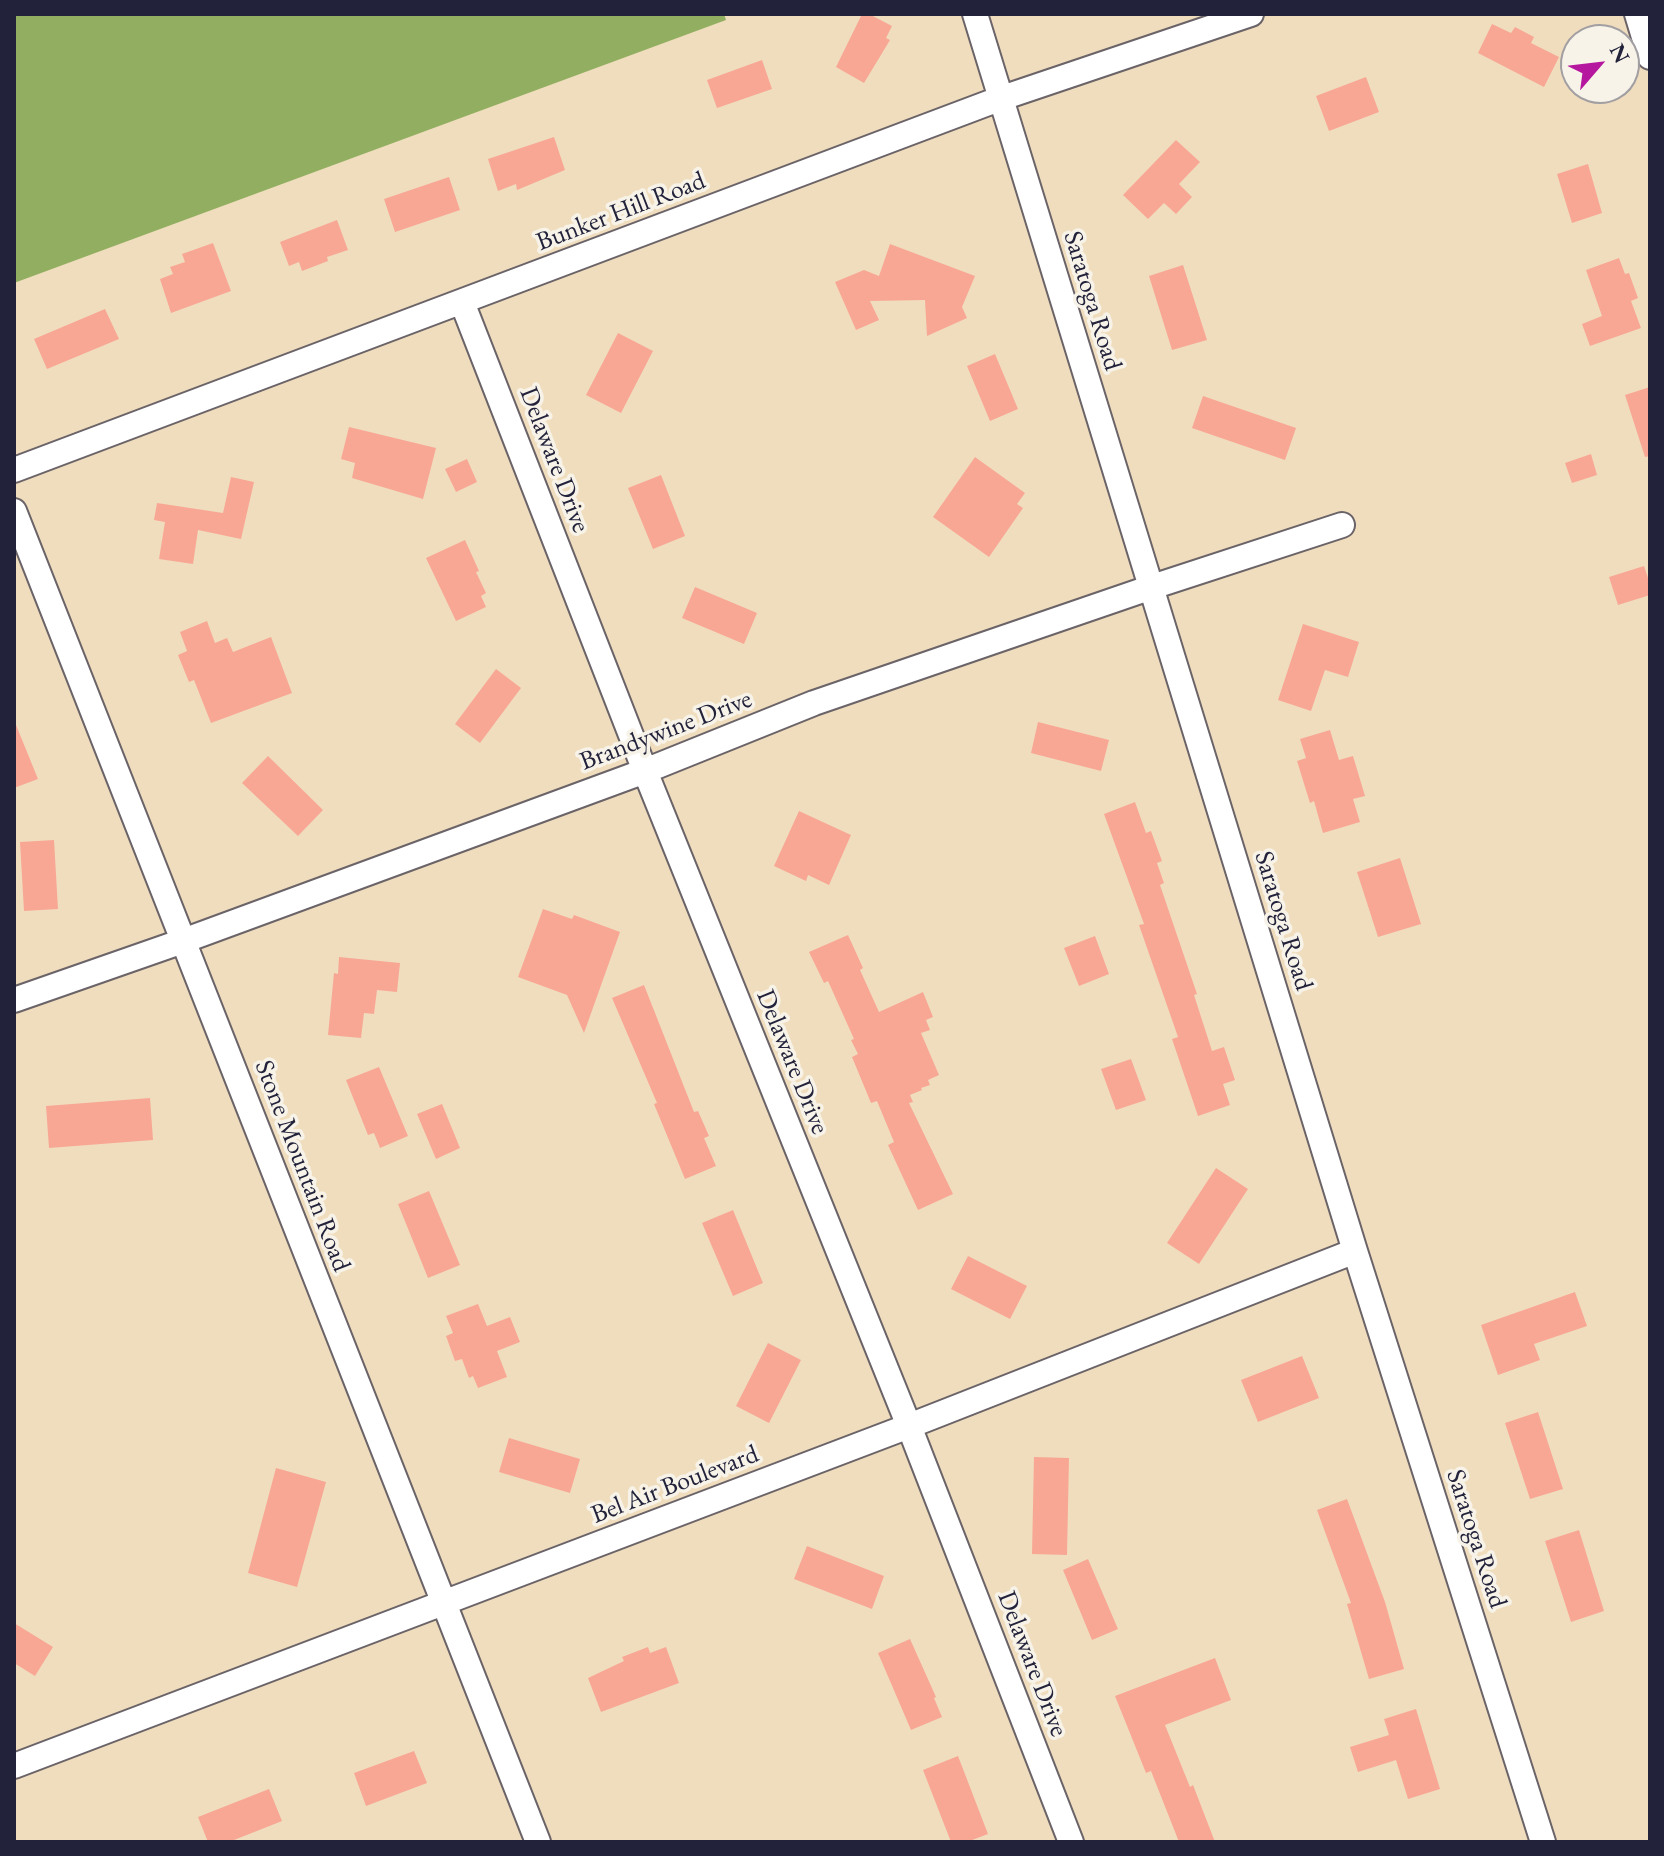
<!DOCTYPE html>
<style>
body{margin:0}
#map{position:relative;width:1664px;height:1856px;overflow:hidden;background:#f0ddbd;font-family:"EB Garamond",serif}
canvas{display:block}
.frame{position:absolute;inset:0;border:16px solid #22223b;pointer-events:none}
.north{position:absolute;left:1560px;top:24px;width:80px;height:80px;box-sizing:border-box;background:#f7f3e8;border:2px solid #a29fa3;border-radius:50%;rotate:62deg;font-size:22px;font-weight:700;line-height:32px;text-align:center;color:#22223b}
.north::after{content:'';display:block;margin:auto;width:28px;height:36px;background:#b5179e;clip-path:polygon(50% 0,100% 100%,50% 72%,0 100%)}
</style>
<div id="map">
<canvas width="1664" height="1856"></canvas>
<div class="frame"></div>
<div class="north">N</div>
</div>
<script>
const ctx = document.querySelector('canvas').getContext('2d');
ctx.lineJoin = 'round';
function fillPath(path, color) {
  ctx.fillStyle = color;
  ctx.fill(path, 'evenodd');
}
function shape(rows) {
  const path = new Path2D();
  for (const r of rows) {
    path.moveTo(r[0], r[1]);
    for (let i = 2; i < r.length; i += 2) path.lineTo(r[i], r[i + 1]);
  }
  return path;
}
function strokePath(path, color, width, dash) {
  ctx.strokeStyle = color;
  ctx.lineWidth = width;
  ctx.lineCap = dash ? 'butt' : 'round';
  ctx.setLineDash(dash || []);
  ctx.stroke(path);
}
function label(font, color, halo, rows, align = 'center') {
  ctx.font = font + ' "EB Garamond",serif';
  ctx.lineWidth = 7;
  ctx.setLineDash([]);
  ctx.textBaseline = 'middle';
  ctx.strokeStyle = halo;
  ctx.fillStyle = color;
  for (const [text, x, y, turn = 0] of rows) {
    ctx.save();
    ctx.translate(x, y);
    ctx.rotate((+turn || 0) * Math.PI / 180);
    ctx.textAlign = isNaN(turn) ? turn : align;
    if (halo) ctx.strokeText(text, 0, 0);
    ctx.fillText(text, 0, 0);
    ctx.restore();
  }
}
fillPath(shape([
 [14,14,724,14,726,20,14,283]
]), '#92af61');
fillPath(shape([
 [862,14,869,14,892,26,886,38,890,40,864,83,836,67],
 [1492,24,1511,33,1515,27,1534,37,1531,43,1559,57,1544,87,1478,53],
 [762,60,772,89,717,108,707,80],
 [1366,77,1379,112,1329,131,1316,96],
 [554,137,565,170,517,190,516,184,498,191,488,159],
 [1176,140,1200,162,1179,184,1192,197,1176,214,1164,203,1148,219,1123,195],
 [1588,164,1602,213,1572,223,1557,174],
 [449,177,460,210,395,232,384,199],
 [337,220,348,250,327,257,328,261,302,271,299,262,289,266,280,242],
 [213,243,231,291,171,313,160,279,173,274,170,267,185,262,182,254],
 [890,244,975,276,962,307,967,318,927,336,925,300,870,301,879,320,856,330,835,282,864,270,879,276],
 [1619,258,1625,274,1629,273,1638,298,1631,301,1641,328,1590,346,1582,324,1602,316,1586,270],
 [1183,265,1207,340,1172,350,1149,276],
 [105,309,119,339,47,369,34,339],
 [618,333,653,351,621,413,586,395],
 [995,354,1018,409,990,421,967,366],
 [1650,387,1650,456,1645,457,1625,395],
 [1203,396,1296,428,1285,460,1192,428],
 [349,427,436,448,423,499,352,478,355,463,341,459],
 [1591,454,1597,475,1572,483,1565,463],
 [975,457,1025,493,1017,504,1023,508,989,557,933,517],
 [467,459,477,482,456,492,445,469],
 [661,475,685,536,653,549,628,488],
 [231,477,254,482,241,539,198,530,193,564,159,559,165,522,154,520,157,503,223,513],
 [465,540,479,571,476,572,486,593,481,596,486,607,456,621,426,558],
 [1644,566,1650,584,1650,595,1618,605,1609,577],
 [695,587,757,613,744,644,682,618],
 [207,621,215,643,227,638,233,652,271,637,292,693,211,723,194,680,189,682,178,655,187,651,180,632],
 [1303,624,1359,642,1348,677,1325,670,1311,711,1278,700],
 [496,669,521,688,480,743,455,724],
 [14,720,38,779,14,788],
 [1038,722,1109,740,1101,771,1031,753],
 [1330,730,1339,760,1353,756,1365,796,1353,799,1360,822,1323,833,1314,801,1310,803,1297,761,1306,758,1300,739],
 [268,756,323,810,298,836,242,783],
 [1135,802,1146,833,1151,831,1162,861,1157,863,1164,883,1160,885,1197,994,1194,995,1212,1051,1224,1047,1235,1080,1223,1084,1230,1105,1198,1116,1172,1039,1178,1037,1139,925,1144,924,1104,814],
 [799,811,851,835,829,885,808,875,806,881,774,866],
 [54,840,58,909,24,911,20,842],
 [1400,858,1421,924,1378,937,1357,872],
 [543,909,572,919,574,915,620,932,584,1033,567,995,518,977],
 [848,935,863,968,860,970,879,1012,923,992,933,1017,926,1020,930,1030,921,1033,939,1075,928,1080,930,1085,921,1088,922,1090,910,1095,913,1102,909,1103,953,1194,918,1210,888,1145,894,1142,877,1101,871,1103,852,1057,858,1054,851,1040,854,1039,828,981,824,983,809,952],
 [1095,936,1109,974,1079,986,1064,948],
 [339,957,400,963,397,992,377,990,374,1014,364,1013,361,1038,328,1035,334,973,338,974],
 [644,985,694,1112,698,1111,709,1136,704,1138,716,1166,685,1179,654,1104,657,1103,612,998],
 [1131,1059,1146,1100,1116,1110,1101,1069],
 [379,1067,408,1136,380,1148,374,1133,368,1135,346,1080],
 [150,1098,153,1140,49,1148,46,1106],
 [442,1104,460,1148,436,1159,417,1114],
 [1216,1168,1248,1189,1199,1264,1167,1243],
 [429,1191,460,1265,428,1278,398,1204],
 [733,1210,763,1283,733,1296,702,1223],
 [968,1256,1027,1286,1010,1319,951,1289],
 [1575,1292,1587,1326,1534,1344,1540,1360,1498,1375,1481,1325],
 [478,1304,487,1326,510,1317,520,1342,497,1351,507,1377,478,1388,473,1376,469,1378,462,1359,455,1361,446,1336,453,1333,446,1316],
 [768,1343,801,1360,769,1423,736,1406],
 [1302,1356,1319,1398,1258,1422,1241,1380],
 [1538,1412,1563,1489,1530,1499,1505,1423],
 [509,1438,580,1459,570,1493,499,1472],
 [1034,1457,1069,1458,1067,1555,1032,1554],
 [276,1468,326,1482,297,1587,248,1573],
 [1347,1499,1385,1602,1404,1669,1369,1679,1347,1604,1351,1603,1317,1510],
 [1579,1530,1604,1611,1571,1622,1545,1541],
 [807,1546,884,1576,872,1609,794,1579],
 [1088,1559,1118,1629,1092,1640,1063,1570],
 [14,1623,53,1647,35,1676,14,1663],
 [910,1639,936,1697,934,1698,942,1717,911,1730,878,1653],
 [648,1647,650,1653,666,1647,679,1683,601,1712,588,1678,624,1661,622,1657],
 [1215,1658,1231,1700,1165,1725,1190,1787,1193,1785,1215,1842,1179,1842,1151,1771,1146,1773,1115,1696],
 [1416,1709,1440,1789,1408,1799,1396,1760,1358,1772,1350,1747,1389,1735,1384,1719],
 [414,1751,427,1783,366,1806,354,1773],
 [958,1756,988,1834,967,1842,951,1842,923,1770],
 [269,1789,282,1821,229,1842,208,1842,198,1817]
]), '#f8a795');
const minor = shape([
 [975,14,1355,1251,1543,1842],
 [1637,14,1650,57],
 [462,302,645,771,909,1426,1071,1842],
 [14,470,999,99,1251,14],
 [14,511,538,1842],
 [14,1000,183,941,645,771,814,703,1152,587,1342,525],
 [14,1766,909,1426,1355,1251]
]);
strokePath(minor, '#6a6368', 28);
strokePath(minor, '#fff', 24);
label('26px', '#22223b', '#f7f3e8', [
 ["Bunker Hill Road",621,212,-21],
 ["Saratoga Road",1092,301,73],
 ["Delaware Drive",554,460,69],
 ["Brandywine Drive",666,731,-21],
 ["Saratoga Road",1283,921,73],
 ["Delaware Drive",792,1062,68],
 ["Stone Mountain Road",302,1166,69],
 ["Bel Air Boulevard",675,1485,-21],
 ["Saratoga Road",1476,1539,72],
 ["Delaware Drive",1032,1664,69]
]);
</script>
